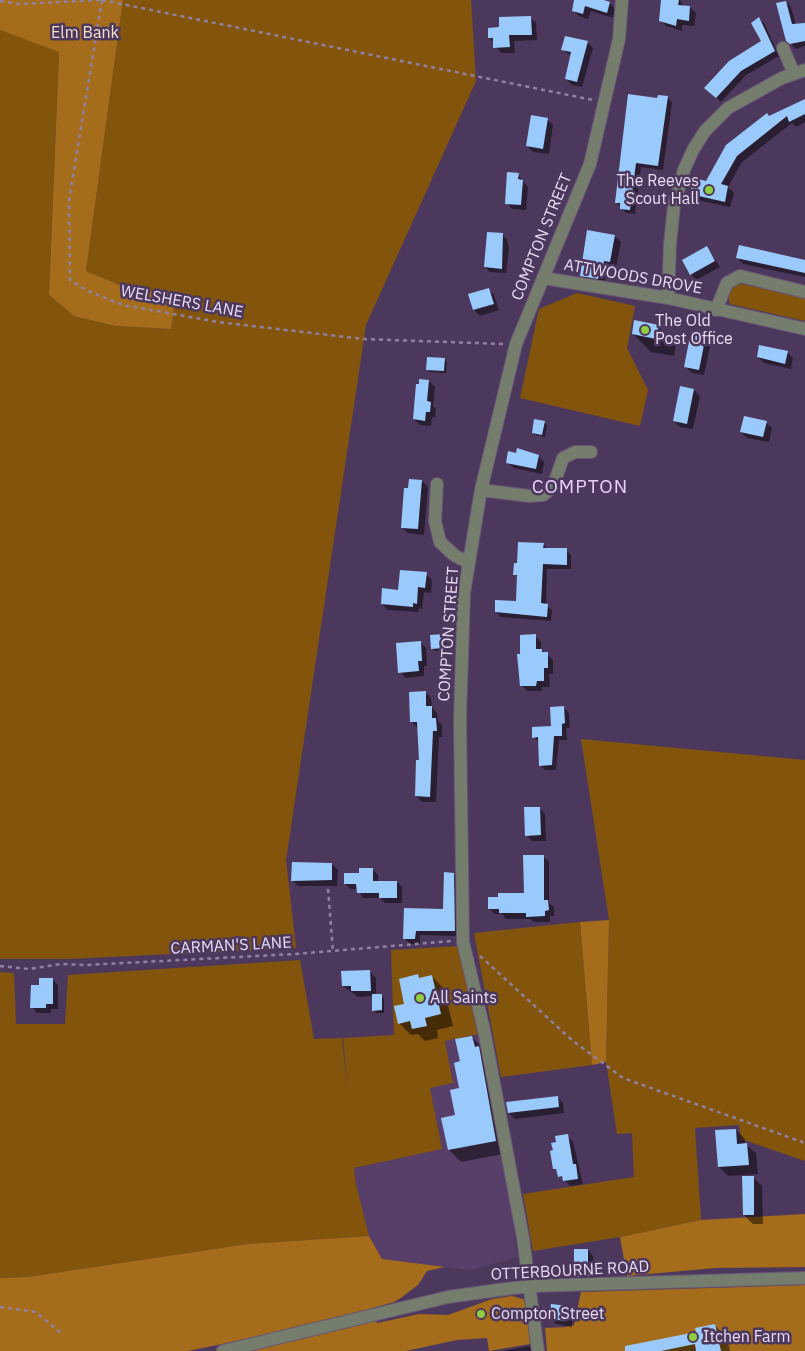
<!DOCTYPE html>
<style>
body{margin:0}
canvas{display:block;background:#4d385d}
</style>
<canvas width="805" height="1351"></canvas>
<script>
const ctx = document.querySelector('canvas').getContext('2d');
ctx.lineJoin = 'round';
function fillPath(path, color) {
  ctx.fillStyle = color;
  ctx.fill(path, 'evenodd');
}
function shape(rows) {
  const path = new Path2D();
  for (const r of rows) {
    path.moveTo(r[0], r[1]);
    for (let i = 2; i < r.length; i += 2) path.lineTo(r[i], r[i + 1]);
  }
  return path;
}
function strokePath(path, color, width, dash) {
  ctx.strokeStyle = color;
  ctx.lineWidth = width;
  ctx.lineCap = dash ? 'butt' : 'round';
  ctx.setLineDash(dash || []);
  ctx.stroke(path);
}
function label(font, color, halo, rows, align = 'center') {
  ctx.font = font + ' "IBM Plex Sans",sans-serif';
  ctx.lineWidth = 5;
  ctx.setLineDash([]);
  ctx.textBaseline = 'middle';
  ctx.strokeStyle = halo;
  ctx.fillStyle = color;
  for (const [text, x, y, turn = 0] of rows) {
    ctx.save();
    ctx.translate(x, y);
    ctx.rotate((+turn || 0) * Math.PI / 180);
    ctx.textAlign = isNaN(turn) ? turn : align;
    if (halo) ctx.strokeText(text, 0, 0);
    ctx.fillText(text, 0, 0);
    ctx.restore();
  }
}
fillPath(shape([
 [479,1034,502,1144,517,1257,470,1270,382,1259,369,1237,356,1185,355,1168,442,1149,430,1087,453,1083,445,1041]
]), '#583f6a');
fillPath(shape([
 [123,0,471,0,476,81,366,325,286,860,296,948,69,959,0,959,0,30,59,51,49,295,74,316,115,326,171,329,176,294,129,289,86,271],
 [738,283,805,298,805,321,730,304,728,297,733,284],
 [577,293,635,306,627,348,648,390,640,426,520,398,539,309],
 [581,739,805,760,805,1161,741,1139,739,1125,695,1128,701,1220,620,1237,533,1251,523,1194,634,1177,632,1133,617,1134,606,1062,609,920],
 [580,922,592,1065,501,1077,474,933],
 [459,946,479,1034,445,1041,453,1083,430,1088,442,1149,354,1168,356,1184,369,1236,247,1244,27,1277,0,1278,0,972,14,973,16,1024,65,1024,68,975,300,960,314,1039,342,1038,348,1094,343,1038,394,1035,391,950]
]), '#83540c');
fillPath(shape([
 [0,0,123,0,86,271,129,289,176,294,171,329,115,326,74,316,49,295,59,52,0,30],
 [609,920,606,1062,592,1065,580,922],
 [805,1214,805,1267,715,1268,627,1276,620,1237,701,1220],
 [369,1236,382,1259,445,1267,427,1271,418,1285,402,1297,394,1302,373,1308,377,1323,419,1314,448,1315,492,1299,512,1296,526,1300,530,1344,489,1351,487,1338,457,1340,406,1351,240,1351,237,1341,188,1351,0,1351,0,1278,27,1277,247,1244],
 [805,1285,805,1351,547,1351,545,1328,565,1327,574,1325,581,1292]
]), '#a46c1b');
fillPath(shape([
 [577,0,600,0,610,3,615,9,613,18,591,11,588,19,579,16,574,11],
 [662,0,680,0,684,7,690,7,696,13,694,26,682,25,682,31,666,26,660,20],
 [786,2,791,7,796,25,805,25,805,46,796,49,787,40],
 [530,17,536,23,537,40,514,41,515,53,501,53,490,38,501,29],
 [759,19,764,23,779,56,746,75,721,102,706,88,762,42],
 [587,42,593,48,582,87,572,85,566,79,571,56,563,50],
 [667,97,672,102,663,170,641,167,635,214,626,213,616,202,658,99],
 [805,100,805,122,796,127,792,123,742,162,728,187,734,193,730,207,697,200,691,194,707,182,769,118],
 [547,119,553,125,549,154,533,152,527,146],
 [518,175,528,187,526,210,512,209,507,203],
 [502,234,507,240,509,248,506,273,490,272,485,267],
 [615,236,621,242,616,267,609,266,607,279,605,278,604,284,587,281,581,275],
 [707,248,720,267,696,280,691,274],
 [738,258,805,262,805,277,743,264],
 [488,289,494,295,499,310,480,316,474,310],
 [658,326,676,344,674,356,651,352,633,334],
 [705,336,711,342,704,375,692,373,686,367],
 [787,352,793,358,791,369,764,363,758,357],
 [445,359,447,362,446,373,429,372,427,369],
 [420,381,429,381,435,387,433,406,436,409,435,418,432,417,431,426,420,425,414,419],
 [694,390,700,396,693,429,680,427,674,421],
 [544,422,547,425,545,437,536,435,533,433],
 [766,423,772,428,769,442,747,438,741,432],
 [538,456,544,462,542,474,514,468,508,462],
 [422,481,428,487,424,535,408,533,402,528],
 [543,544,548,549,566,550,571,555,571,569,547,569,546,605,552,610,551,621,501,617,496,612,517,602,518,578,515,574,519,564],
 [426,574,432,580,431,593,424,592,422,609,419,608,418,612,388,610,382,604],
 [443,635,446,638,447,650,435,651,432,648],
 [535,636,541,642,541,649,553,660,553,674,549,674,550,687,542,687,542,691,527,691,522,685,522,655],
 [420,642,426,648,427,666,424,666,424,676,406,678,400,672],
 [425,692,431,698,432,707,437,713,438,721,442,725,442,737,439,737,436,802,422,802,416,796,420,762,418,728,412,722],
 [564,708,569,713,570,728,566,728,567,740,559,740,556,770,545,770,540,765,539,742,534,737,552,727],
 [539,808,545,814,546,841,532,841,526,835],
 [543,856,549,862,549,903,554,907,554,916,550,916,550,922,534,922,530,919,506,919,502,914,495,914,489,908,500,899,525,894],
 [332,864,338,870,337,886,298,886,292,880],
 [372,869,378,875,378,882,397,882,402,887,402,903,385,903,380,898,363,898,358,889,351,889,345,884],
 [453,874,459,879,460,936,420,935,420,944,410,944,405,939,445,910],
 [370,972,376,978,376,996,384,998,384,1013,376,1013,373,1010,373,996,358,997,343,986],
 [417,976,421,979,432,976,444,989,453,1026,437,1030,438,1038,425,1041,418,1034,411,1035,399,1023],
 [52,979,58,985,58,1009,51,1009,51,1013,37,1013,32,1007,41,987],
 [472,1037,484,1049,508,1153,461,1162,449,1150,443,1119,457,1116],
 [557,1097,563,1103,564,1113,515,1119,509,1113],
 [736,1130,745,1139,745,1144,756,1153,758,1174,728,1176,719,1167],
 [567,1136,573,1142,583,1184,570,1186,555,1169,554,1151,558,1143],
 [753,1177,762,1186,763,1224,753,1224,744,1215],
 [588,1250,593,1256,594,1268,598,1273,599,1281,581,1282,576,1276],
 [567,1308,573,1313,572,1327,556,1324,550,1318],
 [714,1325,727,1337,730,1351,646,1351],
 [529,1346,534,1351,502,1351]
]), '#0007');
fillPath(shape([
 [574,0,604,0,610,2,607,13,585,6,583,14,572,11],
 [661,0,679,0,678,5,690,6,689,21,677,19,676,26,659,21],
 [786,1,792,24,805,23,805,41,790,44,786,41,776,3],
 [531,16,532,35,509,35,510,47,493,48,493,38,488,38,488,28,499,27,499,17],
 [759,17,775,51,741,71,716,98,704,88,729,61,761,41,751,23],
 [565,36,588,41,577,82,565,79,571,52,561,50],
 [628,94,657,98,658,95,668,96,658,166,636,163,630,210,620,209,620,203,615,203],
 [805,99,805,114,789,122,787,116,737,156,721,184,728,186,725,202,690,194,693,178,706,181,726,145,767,113,769,116],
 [531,115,548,118,543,149,526,146],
 [507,172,519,173,518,179,523,180,521,205,505,204],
 [587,230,615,235,610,262,604,261,602,273,599,273,598,279,580,276],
 [487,232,503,233,502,269,484,267],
 [739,245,805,260,805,273,736,258],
 [707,246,715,261,690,275,682,260],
 [489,288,494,304,473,310,468,294],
 [634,320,659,325,656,339,632,334],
 [691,331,706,335,699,370,684,367],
 [759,345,788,351,785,364,757,357],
 [427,357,445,358,444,371,426,370],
 [419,379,429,380,427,401,431,402,430,412,426,412,425,421,413,419,416,384,419,384],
 [680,386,694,389,687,424,673,421],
 [744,416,767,421,763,437,740,432],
 [534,419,545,421,542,435,532,433],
 [517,448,539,455,536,469,506,463,508,451,516,453],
 [409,479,422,480,418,529,401,528,404,488,408,488],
 [518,542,544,543,543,548,567,548,567,565,543,564,541,603,548,604,547,617,495,612,495,600,516,601,517,575,513,575,514,563,517,563],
 [400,570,427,572,425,588,418,587,417,604,413,603,413,607,381,604,382,588,398,590],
 [444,634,445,648,431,649,430,635],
 [536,634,536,649,542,649,542,652,548,652,548,668,544,668,544,681,537,681,536,686,520,686,517,654,520,654,520,635],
 [421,641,422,661,418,661,419,671,398,673,396,643],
 [426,691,426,706,432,706,432,718,436,718,437,731,433,731,430,797,415,796,416,760,419,760,417,722,410,722,409,692],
 [564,706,565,723,562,724,562,736,554,736,552,765,539,766,538,737,532,738,532,727,551,726,550,707],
 [524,807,540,807,541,835,525,836],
 [523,855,544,855,544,900,548,900,549,910,545,911,545,916,526,917,526,913,499,913,499,909,488,909,488,897,498,897,498,893,524,893],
 [292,862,332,863,332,880,291,881],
 [359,868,373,868,373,881,397,881,397,898,379,898,379,893,357,893,356,884,344,884,344,873,359,873],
 [444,872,454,873,455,931,416,931,415,939,403,939,404,908,443,909],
 [370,970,371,991,351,991,351,986,342,986,341,971],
 [418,974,419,978,432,975,441,1014,425,1018,427,1026,412,1029,410,1021,398,1024,394,1006,404,1004,399,979],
 [39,978,53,978,53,1004,46,1004,46,1008,30,1008,31,985,39,985],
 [372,994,382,994,382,1010,372,1011],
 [472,1036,475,1047,479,1046,496,1141,448,1150,441,1118,455,1115,450,1090,459,1088,454,1063,460,1061,455,1039],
 [558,1096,559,1107,508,1113,506,1102],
 [736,1129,737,1144,747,1143,749,1165,718,1167,715,1130],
 [568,1134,573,1164,576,1164,578,1179,563,1181,562,1176,558,1177,556,1169,553,1169,550,1151,553,1150,551,1143,556,1142,555,1136],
 [742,1176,754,1176,754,1215,743,1215],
 [574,1249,588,1249,588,1265,593,1265,593,1276,574,1277],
 [551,1304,568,1306,566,1321,549,1319],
 [715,1324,721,1351,696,1351,695,1344,661,1351,625,1351,625,1346,696,1332,695,1328]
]), '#9acafc');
const minor = shape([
 [783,48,794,74],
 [543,278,668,298,805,329],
 [668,298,670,244,674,205,684,170,693,150,705,131,728,108,782,78,805,70],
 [716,310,727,283,740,276,805,292],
 [437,484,435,521,440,542,454,555,469,563],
 [481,490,529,496,543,495,553,487,563,458,575,452,591,452],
 [223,1351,448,1297,498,1290,530,1286,805,1278],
 [538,1351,523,1238,484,1030,463,942,460,718,464,593,481,490,516,344,590,164,619,39,622,0]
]);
strokePath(minor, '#695578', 14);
strokePath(shape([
 [102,0,69,200,70,280,88,291,123,305,218,322,363,339,504,344],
 [102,0,593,100],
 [0,1,20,4,101,0],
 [328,889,333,951],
 [480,956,573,1041,623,1078,805,1143],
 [0,966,29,969,61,964,86,965,295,954,452,941],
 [0,1307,36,1312,61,1333]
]), '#91809f', 2.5, [4, 4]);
strokePath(minor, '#757e6c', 12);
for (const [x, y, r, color] of [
 [709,190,5,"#90cd40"],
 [645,330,5,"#90cd40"],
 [420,998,5,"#90cd40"],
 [481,1314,5,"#90cd40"],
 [693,1337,5,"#90cd40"]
]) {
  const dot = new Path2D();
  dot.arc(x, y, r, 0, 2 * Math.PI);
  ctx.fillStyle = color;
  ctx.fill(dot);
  strokePath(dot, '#4d385d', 2);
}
label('16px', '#f3e0cb', '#4d385d', [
 ["Elm Bank",85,33]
]);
label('16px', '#e8dbf2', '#4d385d', [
 ["The Reeves",699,181,"right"],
 ["Scout Hall",699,199,"right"],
 ["The Old",655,321],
 ["Post Office",655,339],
 ["All Saints",430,998],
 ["Compton Street",491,1314],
 ["Itchen Farm",703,1337]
], 'left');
label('16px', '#e8dbf2', '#4d385d', [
 ["COMPTON STREET",542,237,-68],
 ["ATTWOODS DROVE",633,277,10],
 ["WELSHERS LANE",182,302,10],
 ["COMPTON STREET",449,634,-86],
 ["CARMAN'S LANE",231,946,-3],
 ["OTTERBOURNE ROAD",570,1271,-3]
]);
ctx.letterSpacing = '1px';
label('19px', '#e9d0fd', '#4d385d', [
 ["COMPTON",580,488]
]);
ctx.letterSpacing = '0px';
</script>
